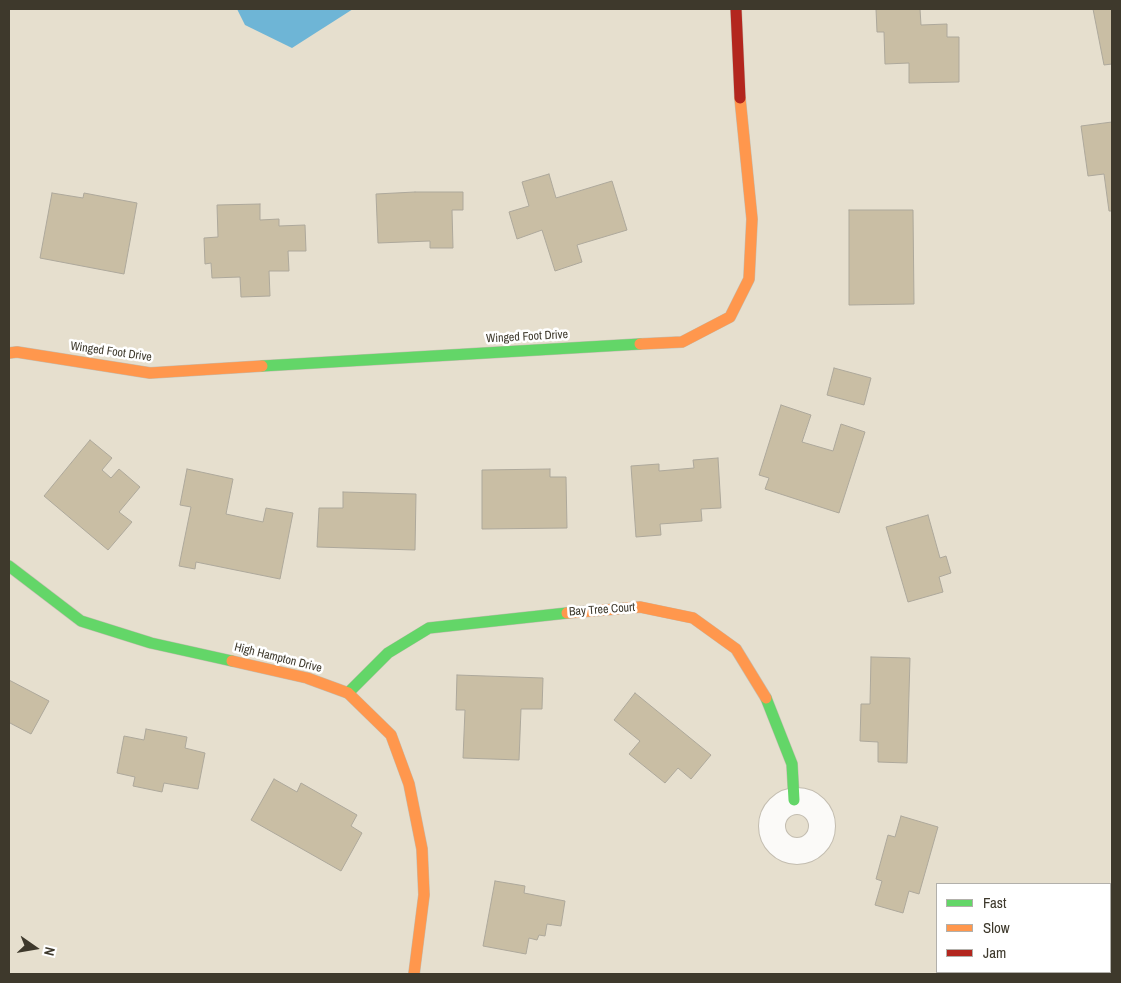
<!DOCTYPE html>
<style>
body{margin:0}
#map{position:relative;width:1121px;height:983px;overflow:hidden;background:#e6dfce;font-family:"Archivo Narrow",sans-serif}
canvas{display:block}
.frame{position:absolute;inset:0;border:10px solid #3e392c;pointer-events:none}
.legend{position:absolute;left:936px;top:883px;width:175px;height:90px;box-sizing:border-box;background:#fff;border:1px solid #b2b0ab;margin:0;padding:6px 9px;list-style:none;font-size:15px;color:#3e392c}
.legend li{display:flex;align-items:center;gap:10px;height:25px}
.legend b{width:25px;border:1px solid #b2b0ab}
.north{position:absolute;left:10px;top:923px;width:50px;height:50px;-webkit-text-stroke:4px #fff;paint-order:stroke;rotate:103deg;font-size:14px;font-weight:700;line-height:20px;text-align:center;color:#3e392c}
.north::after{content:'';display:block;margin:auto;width:18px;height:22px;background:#3e392c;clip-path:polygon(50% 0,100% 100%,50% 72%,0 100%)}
</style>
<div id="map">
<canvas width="1121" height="983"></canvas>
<div class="frame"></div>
<ul class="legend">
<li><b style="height:6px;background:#63d668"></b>Fast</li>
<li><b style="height:6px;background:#ff974d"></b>Slow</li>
<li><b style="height:6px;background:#b3261e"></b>Jam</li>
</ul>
<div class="north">N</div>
</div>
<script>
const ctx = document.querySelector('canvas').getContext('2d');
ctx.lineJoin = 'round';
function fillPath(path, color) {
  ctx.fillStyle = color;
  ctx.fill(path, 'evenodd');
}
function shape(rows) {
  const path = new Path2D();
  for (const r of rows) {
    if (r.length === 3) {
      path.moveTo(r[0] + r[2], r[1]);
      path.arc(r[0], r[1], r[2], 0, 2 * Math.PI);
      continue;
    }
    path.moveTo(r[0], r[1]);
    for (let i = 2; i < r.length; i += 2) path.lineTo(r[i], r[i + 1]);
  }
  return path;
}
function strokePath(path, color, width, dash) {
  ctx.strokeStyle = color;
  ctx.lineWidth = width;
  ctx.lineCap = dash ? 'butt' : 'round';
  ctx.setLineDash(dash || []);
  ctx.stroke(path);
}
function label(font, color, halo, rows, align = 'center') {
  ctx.font = font + ' "Archivo Narrow",sans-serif';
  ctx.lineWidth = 5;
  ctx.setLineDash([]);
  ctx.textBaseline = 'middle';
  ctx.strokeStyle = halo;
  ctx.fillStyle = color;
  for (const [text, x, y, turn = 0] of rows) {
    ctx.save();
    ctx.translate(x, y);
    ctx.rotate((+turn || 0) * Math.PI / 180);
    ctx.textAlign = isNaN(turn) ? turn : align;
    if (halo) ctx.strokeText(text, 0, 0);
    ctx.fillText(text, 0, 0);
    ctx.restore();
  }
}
fillPath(shape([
 [237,9,353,9,292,48,245,25]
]), '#6eb5d6');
const building = shape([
 [876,9,920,9,921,25,947,24,947,37,959,37,959,82,909,83,909,63,885,64,884,32,877,32,876,9],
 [1093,9,1112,9,1112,64,1104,65,1093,9],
 [1112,122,1112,211,1109,211,1104,174,1088,176,1081,126,1112,122],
 [549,174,556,198,612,181,627,230,577,245,582,262,555,271,542,230,517,239,509,212,529,206,522,182,549,174],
 [415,192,463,192,463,210,452,210,453,248,430,248,430,241,378,243,376,194,415,192],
 [52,193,83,198,84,193,137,203,124,274,40,258,52,193],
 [260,204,260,220,279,219,279,226,305,225,306,251,288,251,289,271,269,271,270,296,241,297,240,277,212,278,211,263,205,264,204,238,218,237,217,205,260,204],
 [849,210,913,210,914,304,849,305,849,210],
 [834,368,871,378,864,405,827,395,834,368],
 [781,405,811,415,802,442,833,451,841,424,865,432,839,513,765,489,769,478,759,475,781,405],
 [90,440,112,458,102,470,111,478,119,469,140,487,119,512,132,522,108,550,44,496,90,440],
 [718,458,721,508,701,509,702,521,660,524,661,535,636,537,631,466,659,464,659,471,694,468,693,460,718,458],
 [187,469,233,479,226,514,263,522,266,508,293,513,280,579,196,562,195,569,179,566,191,507,180,505,187,469],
 [550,469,550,477,566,477,567,528,482,529,482,470,550,469],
 [343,492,416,494,415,550,317,547,319,508,343,508,343,492],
 [928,515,940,558,946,556,951,573,939,577,943,592,908,602,886,527,928,515],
 [871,657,910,658,907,763,878,762,878,742,860,741,861,704,870,704,871,657],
 [457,675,543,678,542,709,521,709,519,760,463,758,465,710,456,710,457,675],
 [9,680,49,701,31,734,10,723,9,724,9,680],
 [635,693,711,755,691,779,678,768,665,783,629,754,640,741,614,720,635,693],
 [146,729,187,737,185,748,205,753,198,789,164,783,162,792,133,786,135,777,117,773,124,736,144,740,146,729],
 [274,779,297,792,301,783,357,815,351,826,362,833,341,871,251,820,274,779],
 [901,816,938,827,919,894,909,891,903,913,875,905,882,881,876,879,888,835,895,837,901,816],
 [495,881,525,886,524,893,565,901,561,926,547,924,545,936,539,935,537,940,529,938,526,954,483,946,495,881]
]);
fillPath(building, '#c9bea4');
strokePath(building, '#ada89b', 1);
const street = shape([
 [797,826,25]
]);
const fast = shape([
 [262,366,640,344],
 [9,566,81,621,151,643,232,661],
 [348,693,388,653,429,628,567,613],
 [766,698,792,764,794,800]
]);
const slow = shape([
 [640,344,682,342,730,317,749,279,752,219,740,98],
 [9,353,17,352,150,373,262,366],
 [567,613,640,607,693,618,736,649,766,698],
 [232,661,307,678,348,693,391,735,409,784,422,849,424,895,414,974]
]);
const jam = shape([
 [736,9,740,98]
]);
strokePath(street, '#c3bdb0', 28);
strokePath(fast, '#c3bdb0', 12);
strokePath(slow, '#c3bdb0', 12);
strokePath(jam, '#c3bdb0', 12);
strokePath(street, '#fbfaf8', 26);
strokePath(fast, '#63d668', 11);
strokePath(slow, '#ff974d', 11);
strokePath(jam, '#b3261e', 11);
label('12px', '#3e392c', '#fff', [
 ["Winged Foot Drive",527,337,-3],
 ["Winged Foot Drive",111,352,8],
 ["Bay Tree Court",602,610,-4],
 ["High Hampton Drive",278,658,14]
]);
</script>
